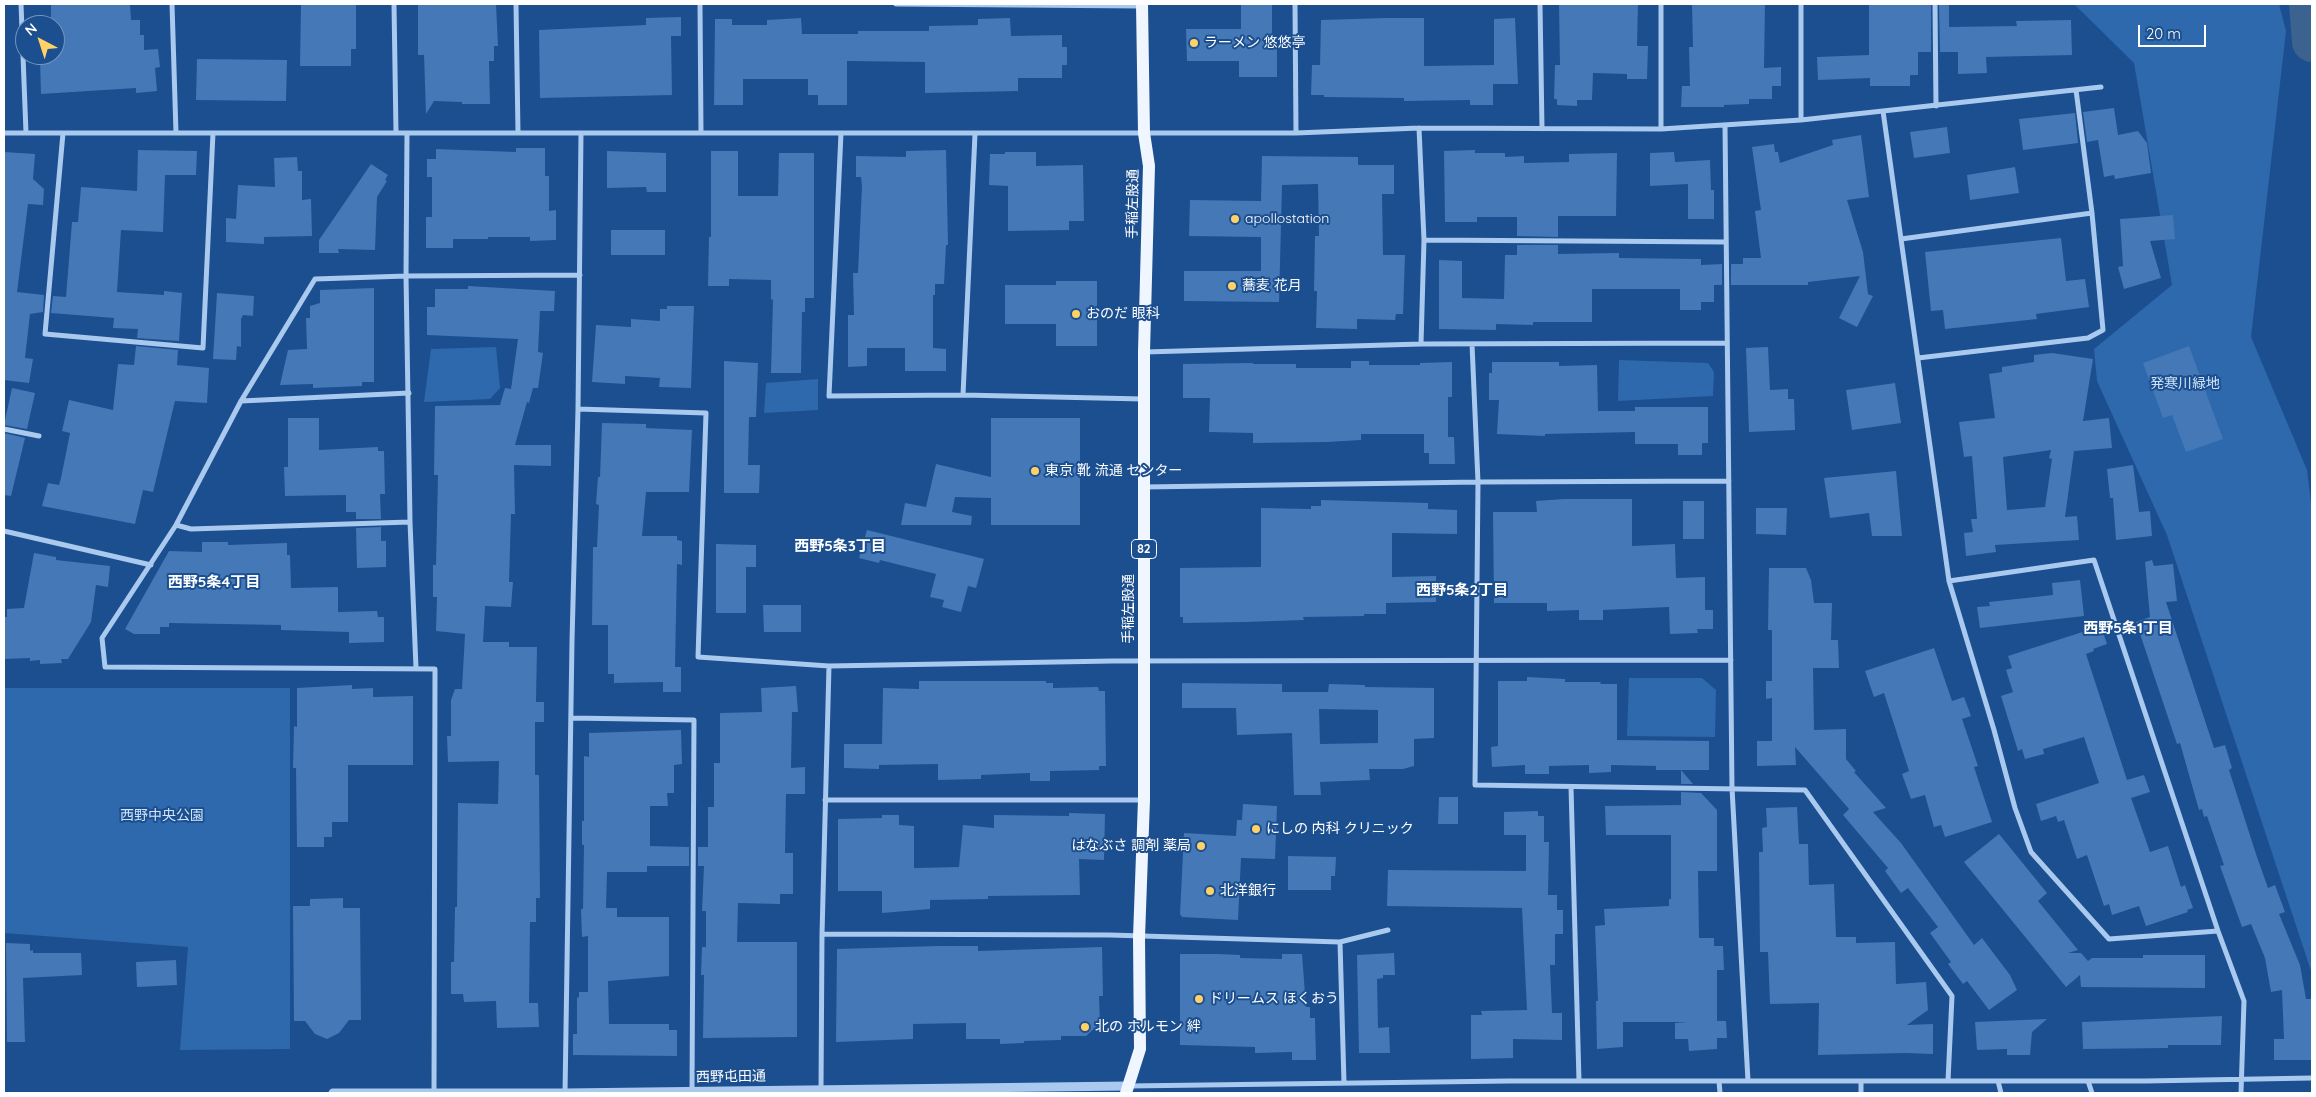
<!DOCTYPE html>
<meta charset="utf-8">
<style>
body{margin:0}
#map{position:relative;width:2316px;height:1097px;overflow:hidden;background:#1b4f8f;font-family:Quicksand,sans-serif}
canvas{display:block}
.frame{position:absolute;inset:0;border:5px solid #fff;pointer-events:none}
.north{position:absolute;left:15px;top:15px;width:50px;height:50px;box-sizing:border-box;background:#1b4f8f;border:1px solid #7695bc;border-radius:50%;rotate:320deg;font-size:14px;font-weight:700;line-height:20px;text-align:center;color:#fff}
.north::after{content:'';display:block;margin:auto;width:18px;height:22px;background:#ffd166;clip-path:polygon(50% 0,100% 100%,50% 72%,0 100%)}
.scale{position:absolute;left:2138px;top:25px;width:68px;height:22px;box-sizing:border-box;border:2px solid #fff;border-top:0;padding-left:6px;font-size:15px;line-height:18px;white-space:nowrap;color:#fff;-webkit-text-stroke:4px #1b4f8f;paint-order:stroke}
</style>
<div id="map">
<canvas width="2316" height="1097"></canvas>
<div class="frame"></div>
<div class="north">N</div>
<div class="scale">20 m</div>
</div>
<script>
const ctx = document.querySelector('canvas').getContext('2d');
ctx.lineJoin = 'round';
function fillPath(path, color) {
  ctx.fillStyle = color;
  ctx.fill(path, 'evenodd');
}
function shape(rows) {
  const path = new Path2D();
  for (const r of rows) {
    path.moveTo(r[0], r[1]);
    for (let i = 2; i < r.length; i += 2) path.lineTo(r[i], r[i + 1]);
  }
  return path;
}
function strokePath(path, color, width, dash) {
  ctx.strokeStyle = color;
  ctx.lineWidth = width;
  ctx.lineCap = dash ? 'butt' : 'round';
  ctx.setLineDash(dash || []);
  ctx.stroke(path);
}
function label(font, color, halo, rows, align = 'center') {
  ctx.font = font + ' Quicksand,"Noto Sans JP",sans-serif';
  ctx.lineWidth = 4;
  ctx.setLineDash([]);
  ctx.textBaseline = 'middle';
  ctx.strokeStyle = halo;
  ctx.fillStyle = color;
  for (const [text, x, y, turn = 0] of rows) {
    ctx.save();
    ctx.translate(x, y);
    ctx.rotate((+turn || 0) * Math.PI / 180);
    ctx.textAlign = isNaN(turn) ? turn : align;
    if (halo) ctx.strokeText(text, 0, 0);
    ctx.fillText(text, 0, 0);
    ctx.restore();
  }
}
fillPath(shape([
 [2074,4,2279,4,2286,31,2251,337,2307,470,2312,511,2312,974,2167,535,2097,381,2094,349,2172,285,2134,63],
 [496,347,500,388,490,399,424,402,431,349],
 [1619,360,1708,363,1714,372,1713,396,1618,401],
 [818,379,818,410,764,413,766,383],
 [1629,678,1702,678,1716,690,1715,737,1627,736],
 [4,688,290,688,290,1049,180,1050,188,947,4,933]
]), '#2e69ad');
strokePath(shape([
 [2309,4,2312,42]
]), '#3c6290', 40);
fillPath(shape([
 [51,4,130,4,131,20,140,20,140,35,144,35,144,50,158,49,160,67,155,68,157,91,136,93,136,88,41,94,40,59,55,58,55,25,51,25],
 [301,4,356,4,356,49,351,49,351,66,300,66],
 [418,4,496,4,498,46,494,46,494,61,489,61,490,104,462,104,462,102,434,101,426,114,424,55,418,55],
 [1241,4,1272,4,1272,49,1277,49,1277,77,1239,77,1239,61,1187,61,1186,29,1241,29],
 [1559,4,1638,4,1637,46,1648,46,1647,79,1627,79,1627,74,1593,73,1592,100,1577,100,1577,106,1557,105,1557,99,1554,99,1555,65,1560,65],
 [1692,4,1765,4,1764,68,1781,67,1781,86,1772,86,1772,99,1749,99,1749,104,1724,105,1724,107,1681,107,1682,86,1690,86,1689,47,1693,47],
 [1869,4,1931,4,1931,52,1918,52,1918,75,1910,75,1910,86,1870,86,1870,78,1818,80,1817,57,1869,55],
 [1939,4,1949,4,1949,27,2017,26,2016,21,2071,20,2072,55,1986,57,1987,73,1958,74,1958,52,1940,52],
 [681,17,681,36,671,36,672,95,540,98,539,30,646,25,646,18],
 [801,18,802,34,858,34,858,31,929,31,929,26,978,25,978,19,1010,18,1011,36,1062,35,1062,47,1067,47,1067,65,1062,65,1062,78,1018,78,1018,91,925,93,925,62,847,61,847,105,818,105,818,95,808,95,808,79,743,79,743,105,714,105,715,19,732,19,732,25,767,25,767,20],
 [1386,18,1424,18,1424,66,1494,65,1494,19,1515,18,1518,84,1493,84,1493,105,1470,105,1470,100,1404,101,1404,98,1324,97,1324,95,1311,95,1312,65,1320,65,1321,20],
 [197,59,287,60,286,101,196,100],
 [2114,108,2118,135,2138,131,2147,143,2151,173,2115,179,2114,175,2104,177,2098,140,2087,142,2083,112],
 [2075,113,2078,143,2023,150,2019,119],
 [1947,127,1950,153,1914,158,1910,132],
 [1861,135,1869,197,1847,200,1863,252,1868,294,1873,296,1857,327,1839,318,1860,276,1808,282,1808,285,1731,285,1731,264,1743,264,1743,258,1761,258,1755,211,1761,210,1752,147,1774,144,1775,152,1778,152,1780,163,1833,145,1832,140],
 [516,148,545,148,545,176,549,176,549,211,556,210,556,240,530,241,530,237,488,237,488,239,453,239,453,248,426,248,426,217,432,217,432,177,427,177,427,159,436,159,436,149,516,152],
 [138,150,197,151,196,175,165,175,163,232,121,230,117,292,164,295,164,291,182,293,179,341,137,338,138,329,113,328,114,318,51,313,53,296,66,297,72,222,78,222,81,187,137,191],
 [946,150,948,245,946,245,944,284,935,284,935,295,933,295,933,348,946,349,946,371,905,371,905,348,867,348,867,366,848,367,848,315,854,315,853,273,858,273,862,186,861,177,856,177,856,156,906,157,906,151],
 [1475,150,1475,153,1505,153,1505,157,1524,156,1524,163,1569,162,1569,154,1617,153,1616,216,1558,216,1558,237,1517,236,1517,217,1477,217,1477,222,1445,222,1444,151],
 [607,151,666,153,666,192,647,192,646,187,607,188],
 [711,151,738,151,738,196,778,196,779,153,814,153,814,298,805,298,805,312,802,312,801,373,771,373,773,299,771,300,771,280,729,279,729,286,708,286,709,237,711,237],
 [4,152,35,154,33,179,44,189,43,205,28,204,17,292,44,295,43,312,30,314,25,358,33,359,29,383,4,380],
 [1005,152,1036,152,1036,166,1083,165,1084,221,1069,221,1069,230,1008,231,1008,186,989,185,990,154,1005,154],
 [1674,152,1675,162,1710,160,1711,190,1714,190,1714,219,1688,219,1688,184,1650,186,1650,153],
 [1262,156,1358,157,1358,165,1394,165,1394,194,1382,194,1383,255,1405,255,1403,314,1396,314,1395,320,1357,319,1357,329,1316,328,1317,291,1314,291,1315,236,1319,236,1318,184,1282,185,1279,302,1184,301,1184,271,1261,271,1261,237,1189,236,1190,200,1261,201],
 [297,157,298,171,302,171,302,200,311,199,312,236,264,237,264,244,226,242,226,218,236,219,238,185,275,187,274,158],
 [371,164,388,175,385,180,387,181,377,197,375,250,338,249,339,253,319,253,319,240],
 [2015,167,2019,193,1970,200,1967,175],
 [2173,215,2175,239,2150,241,2161,278,2124,289,2118,267,2123,266,2120,219],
 [611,230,665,230,665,255,611,255],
 [2061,238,2066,281,2085,279,2089,307,2036,314,2037,319,1945,329,1943,310,1931,311,1925,252],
 [1517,245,1558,245,1558,254,1619,253,1619,258,1701,259,1701,265,1722,264,1722,285,1714,285,1714,302,1701,302,1701,310,1680,310,1680,289,1592,289,1592,322,1533,322,1533,325,1496,324,1496,330,1439,329,1439,260,1462,261,1462,298,1504,299,1505,255,1517,255],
 [1056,281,1097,281,1097,346,1056,346,1056,324,1005,324,1005,285,1056,285],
 [468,286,555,291,554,311,540,311,538,352,543,353,538,388,533,388,529,403,527,402,515,445,551,445,551,466,514,465,515,514,511,514,509,582,513,582,511,607,485,606,483,642,509,642,509,647,537,647,536,702,544,702,544,722,535,722,535,775,539,775,540,898,536,898,536,922,530,922,529,1003,538,1003,539,1027,497,1028,496,1001,464,1002,463,994,451,994,451,962,454,962,455,907,457,907,458,803,498,804,499,761,448,762,447,736,451,736,451,700,455,689,462,689,465,634,436,631,437,597,433,597,433,565,436,565,438,475,434,475,435,406,500,405,505,388,511,389,518,339,427,335,427,307,435,307,435,289,468,289],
 [374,288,374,382,362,382,362,386,313,388,313,384,280,385,288,350,307,349,306,318,310,318,310,306,320,303,320,290],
 [217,293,254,296,253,316,243,315,241,319,241,347,237,346,236,360,213,359],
 [667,306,694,306,691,388,659,387,660,378,625,376,625,384,592,382,596,325,631,327,631,319,660,321,660,309,667,309],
 [136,346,178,350,177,365,209,368,207,403,175,401,153,492,143,490,135,524,42,506,48,483,59,485,61,478,70,433,62,431,69,400,113,410,118,364,134,365],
 [2189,346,2223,439,2186,452,2172,415,2163,418,2143,363],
 [1768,347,1770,390,1788,389,1788,399,1794,399,1795,430,1749,432,1746,348],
 [2052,353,2093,359,2083,421,2109,418,2112,448,2074,451,2065,517,2077,516,2079,540,1995,545,1996,552,1966,556,1964,533,1973,532,1971,519,1977,519,1972,456,1964,457,1959,422,1995,418,1989,374,2002,372,2002,367,2034,362,2034,355],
 [2051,450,2049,458,2052,459,2045,507,2007,510,2003,457],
 [724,361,758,363,756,417,749,417,748,465,760,465,759,493,724,493],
 [1351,361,1369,361,1369,365,1420,365,1420,363,1452,362,1452,397,1448,397,1448,437,1454,437,1455,464,1429,464,1429,453,1424,453,1424,434,1361,434,1361,440,1327,442,1253,443,1253,433,1209,432,1210,398,1183,398,1183,364,1253,363,1253,364,1296,364,1296,368,1351,368],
 [1492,362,1559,362,1559,366,1597,365,1598,411,1635,411,1635,407,1708,407,1708,443,1702,443,1702,455,1678,455,1678,444,1635,444,1635,432,1545,434,1545,436,1497,434,1499,400,1489,400,1489,373,1492,373],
 [1895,383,1901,423,1852,430,1846,390],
 [12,388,35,393,27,429,4,425],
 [288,418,319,418,319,450,378,447,378,451,384,451,385,494,380,494,381,519,356,519,356,512,346,512,346,495,285,496,284,467,288,467],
 [991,418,1080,418,1080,525,991,525,991,498,955,497,952,512,972,516,971,525,901,525,905,503,926,507,936,464,991,477],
 [602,423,646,424,646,428,692,430,689,492,646,492,642,536,677,536,677,540,682,541,682,565,677,564,675,667,681,667,681,692,663,692,663,682,614,683,614,674,608,674,608,625,592,625,593,547,597,547,599,505,596,504,598,477,600,477],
 [4,433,25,438,11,496,4,495],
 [2133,465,2139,512,2150,511,2152,536,2116,540,2113,498,2110,498,2107,469],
 [1896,471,1902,536,1872,536,1869,513,1830,518,1824,478],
 [1564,499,1632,499,1632,546,1675,544,1676,578,1705,577,1705,610,1713,610,1713,629,1697,629,1698,633,1670,634,1669,607,1603,610,1603,620,1579,620,1579,610,1547,611,1547,603,1494,603,1493,512,1537,512,1536,501],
 [1321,500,1428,503,1428,509,1457,510,1457,534,1392,533,1392,577,1436,576,1436,602,1386,603,1386,614,1364,614,1364,616,1303,617,1304,620,1245,622,1183,623,1183,617,1180,617,1180,568,1261,567,1261,508,1311,509,1311,506,1321,506],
 [1683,501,1704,501,1704,539,1683,539],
 [1756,508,1787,508,1786,535,1756,534],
 [381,527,381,541,386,541,386,567,357,568,356,528],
 [867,530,984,559,976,588,968,586,961,612,942,607,944,600,930,597,936,574,880,560,879,563,859,558],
 [202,542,228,542,228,545,287,543,287,555,290,555,291,588,338,587,338,612,377,611,378,617,384,617,384,642,349,643,349,632,281,630,281,625,169,623,169,627,160,627,160,634,134,634,125,629,169,551,202,552],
 [716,544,756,545,756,567,746,567,746,613,716,613],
 [34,553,56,557,56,560,110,566,108,587,96,585,91,622,68,659,61,659,62,663,40,664,40,660,30,661,30,658,4,659,4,617,7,617,7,609,24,608],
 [2152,560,2154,566,2173,564,2177,601,2166,602,2214,748,2225,745,2232,768,2229,770,2256,854,2268,888,2275,885,2285,912,2279,914,2300,965,2306,999,2312,999,2312,1060,2274,1060,2274,1039,2284,1039,2282,990,2271,992,2265,958,2251,924,2242,927,2220,866,2224,865,2207,816,2204,817,2202,809,2199,810,2180,743,2177,744,2136,622,2150,617,2145,562],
 [1769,568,1806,568,1811,580,1814,603,1832,603,1831,640,1838,640,1839,668,1813,668,1814,730,1846,729,1846,759,1856,771,1854,772,1886,808,1873,812,1901,843,1974,945,1982,938,2010,975,2017,990,1989,1010,1967,981,1963,984,1948,964,1951,962,1930,933,1938,927,1908,888,1901,893,1885,871,1888,868,1843,815,1849,809,1795,747,1796,765,1757,766,1757,741,1772,741,1772,698,1766,699,1766,681,1772,681,1772,630,1768,630],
 [2080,580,2084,616,1980,628,1977,607,1990,606,1989,602,2053,595,2052,583],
 [763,605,801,605,801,632,764,632],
 [2101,626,2107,644,2093,649,2094,651,2086,654,2127,780,2144,775,2150,792,2131,798,2150,852,2168,846,2181,887,2185,885,2193,908,2187,910,2188,912,2146,926,2139,906,2112,915,2109,904,2104,906,2087,855,2077,859,2064,820,2058,822,2056,816,2041,821,2036,804,2099,783,2084,737,2043,749,2044,754,2025,759,2022,749,2018,751,2001,696,2013,692,2006,670,2012,668,2008,656],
 [1934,648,1952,701,1964,697,1971,716,1962,719,1978,766,1974,767,1992,822,1945,837,1941,825,1934,827,1925,795,1911,799,1902,774,1909,771,1884,693,1874,697,1865,671],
 [1527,677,1565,679,1565,682,1601,682,1600,684,1617,684,1617,740,1709,741,1709,770,1656,770,1656,766,1611,765,1611,772,1589,773,1589,765,1549,766,1549,774,1525,774,1525,765,1492,767,1491,747,1498,746,1498,681,1527,681],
 [919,681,1046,681,1046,683,1053,683,1053,688,1098,687,1099,691,1105,691,1106,766,1099,766,1099,770,1050,771,1050,781,1030,781,1030,773,981,775,981,779,938,780,938,764,879,765,879,769,844,768,844,744,882,744,883,688,919,689],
 [1182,683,1282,684,1282,692,1328,692,1329,684,1365,685,1365,687,1434,688,1434,738,1414,739,1414,766,1403,769,1369,769,1370,780,1320,782,1321,795,1294,795,1292,733,1237,735,1236,708,1182,708],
 [1319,709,1378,710,1378,743,1320,744],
 [352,685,352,689,373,688,373,697,413,696,413,765,348,765,348,822,332,822,332,837,324,837,324,847,297,847,296,768,293,768,294,726,297,727,297,688],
 [796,686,798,712,792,712,791,768,805,767,805,794,786,794,785,853,793,853,793,894,780,894,780,904,738,903,737,942,797,942,797,1037,703,1038,704,975,701,975,702,947,706,947,706,911,702,911,704,866,698,866,698,847,708,847,708,807,714,807,714,763,720,763,720,713,762,712,761,688],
 [681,730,682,764,674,765,674,793,667,793,668,806,650,806,650,846,689,847,689,866,647,866,647,872,607,872,606,908,617,908,617,917,669,917,669,976,608,981,609,1024,669,1024,669,1030,677,1030,677,1056,573,1055,573,1034,577,1034,577,998,579,997,579,992,588,992,588,936,582,937,581,909,583,909,584,845,582,845,582,821,584,821,584,756,589,757,589,733],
 [1681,770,1693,784,1681,784],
 [1681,792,1701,793,1717,810,1717,871,1698,871,1699,938,1714,938,1714,946,1723,946,1724,970,1717,970,1717,1021,1726,1021,1727,1038,1717,1038,1717,1049,1689,1051,1688,1039,1675,1039,1675,1023,1687,1022,1623,1022,1623,1047,1597,1049,1596,1001,1598,1001,1595,926,1605,925,1604,909,1669,906,1669,899,1671,899,1671,835,1606,835,1605,806,1681,805],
 [1439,797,1458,797,1458,824,1438,824],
 [1243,804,1277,806,1275,859,1241,858,1238,920,1182,917,1180,914,1184,833,1236,836,1237,820,1242,820],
 [1797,807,1799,844,1808,844,1809,885,1834,884,1836,937,1856,937,1856,943,1895,942,1896,984,1926,982,1928,1010,1907,1025,1933,1024,1933,1054,1906,1053,1818,1055,1819,1003,1770,1004,1768,952,1760,952,1759,852,1763,852,1762,828,1767,827,1766,808],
 [1538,811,1538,816,1544,816,1544,842,1549,842,1548,895,1557,895,1557,910,1563,910,1563,934,1555,934,1555,965,1550,965,1552,1013,1562,1013,1562,1040,1513,1039,1513,1058,1471,1059,1471,1015,1482,1015,1481,1011,1527,1010,1522,908,1387,906,1388,870,1526,871,1526,835,1504,835,1504,812],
 [1069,813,1105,814,1104,860,1079,859,1080,895,988,896,988,899,930,900,930,909,882,913,882,891,838,891,838,819,882,818,882,815,899,815,899,825,914,826,914,868,959,867,963,825,994,828,994,815,1069,816],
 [1999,834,2047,893,2038,901,2078,950,2068,953,2081,953,2088,961,2092,958,2143,958,2143,955,2205,955,2205,988,2081,987,2080,975,2066,987,1964,862],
 [1288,856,1336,857,1335,876,1331,876,1331,890,1288,890],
 [343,898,343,908,360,908,361,1020,349,1020,339,1033,327,1039,315,1034,305,1021,294,1021,293,906,310,906,310,899],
 [6,943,30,944,30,951,33,950,33,953,81,953,82,975,23,978,25,1042,7,1042],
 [938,946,978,946,978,951,1102,947,1103,996,1099,996,1100,1023,1086,1036,1061,1036,1061,1040,1024,1041,1024,1043,1000,1044,1000,1039,966,1039,966,1023,913,1024,913,1039,836,1042,837,949],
 [1394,953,1395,975,1383,975,1383,978,1377,979,1378,1028,1389,1027,1390,1053,1359,1053,1357,955],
 [1180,954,1218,954,1240,955,1240,958,1282,959,1282,954,1302,954,1306,1007,1310,1007,1310,1018,1315,1018,1316,1060,1292,1060,1292,1052,1255,1053,1255,1047,1180,1045],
 [176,960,177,985,137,987,136,962],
 [2222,1016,2221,1045,2168,1045,2168,1048,2083,1049,2082,1022],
 [2047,1019,2032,1032,2030,1055,2007,1055,2007,1049,1977,1050,1975,1022]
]), '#4478b7');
strokePath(shape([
 [21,4,26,133],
 [172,4,176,133],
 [394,4,396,133],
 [516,4,518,133],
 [700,4,701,133],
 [896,4,1141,6],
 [1295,4,1296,133],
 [1540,4,1542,129],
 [1661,4,1661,129],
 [1801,4,1801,120],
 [1935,4,1936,106],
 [1883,111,1949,581,1994,730,2015,808,2031,852,2109,939,2218,931],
 [1725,125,1732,788,1748,1081],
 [1419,128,1424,240,1421,344],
 [4,133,1296,133,1419,128,1661,129,1801,120,2101,87],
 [63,133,45,334,203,348,213,133],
 [407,133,406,276,410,522,416,668],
 [841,133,829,396,963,395,1143,399],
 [1901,239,2092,213],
 [1424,240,1726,242],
 [1472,344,1478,482,1475,785,1805,790,1952,996,1948,1081],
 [1145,352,1421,344,1727,343],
 [1918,358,2088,338,2103,330,2092,213,2076,90],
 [963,395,975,134],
 [241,401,409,393],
 [578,409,706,413,698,657,829,666,822,934,821,1090],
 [4,429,39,436],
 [1144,487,1478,482,1729,481],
 [176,525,191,529,410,522],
 [4,531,151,565],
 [1949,581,2094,560,2218,931,2244,1001,2241,1093],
 [829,666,1112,661,1731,660],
 [572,718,694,720,692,1091],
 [1571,787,1579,1081],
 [825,800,1143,800],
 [822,934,1110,935,1340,942,1388,930],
 [1340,942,1344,1083],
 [1719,1081,1720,1093],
 [1998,1081,2001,1093],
 [2088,1081,2092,1093],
 [1128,1086,1509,1081,2146,1081,2312,1078],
 [434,1093,435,669,105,667,102,638,176,525,241,401,315,279,406,276,580,275],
 [565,1093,572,641,578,409,581,133],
 [1861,1093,1861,1081]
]), '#a9c9ee', 5);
strokePath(shape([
 [333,1093,565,1093,1128,1086]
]), '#a9c9ee', 9);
strokePath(shape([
 [1126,1093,1140,1049,1139,937,1144,800,1144,352,1149,166,1144,133,1142,4]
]), '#f0f6ff', 12);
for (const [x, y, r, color] of [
 [1194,43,5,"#ffd166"],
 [1235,219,5,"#ffd166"],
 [1232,286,5,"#ffd166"],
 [1076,314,5,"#ffd166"],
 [1035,471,5,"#ffd166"],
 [1256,829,5,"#ffd166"],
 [1201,846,5,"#ffd166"],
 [1210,891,5,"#ffd166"],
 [1199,999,5,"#ffd166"],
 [1085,1027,5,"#ffd166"]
]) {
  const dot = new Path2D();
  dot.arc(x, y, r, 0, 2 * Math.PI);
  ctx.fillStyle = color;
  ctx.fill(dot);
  strokePath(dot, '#1b4f8f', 2);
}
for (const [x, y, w] of [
 [1144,549,25]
]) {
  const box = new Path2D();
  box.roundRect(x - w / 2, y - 9.5, w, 19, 4);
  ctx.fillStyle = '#1b4f8f';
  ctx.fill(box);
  strokePath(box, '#fff', 1);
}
label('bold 12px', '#fff', null, [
 ["82",1144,549]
]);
label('14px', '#fff', '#1b4f8f', [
 ["ラーメン 悠悠亭",1204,43],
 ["apollostation",1245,219],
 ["蕎麦 花月",1242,286],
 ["おのだ 眼科",1086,314],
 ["東京 靴 流通 センター",1045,471],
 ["にしの 内科 クリニック",1266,829],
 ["はなぶさ 調剤 薬局",1191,846,"right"],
 ["北洋銀行",1220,891],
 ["ドリームス ほくおう",1209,999],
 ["北の ホルモン 絆",1095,1027]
], 'left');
label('14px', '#fff', '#1b4f8f', [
 ["手稲左股通",1133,204,-89],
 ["手稲左股通",1129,609,-90],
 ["西野屯田通",731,1077,-1]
]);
label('14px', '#cfe3fa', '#1b4f8f', [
 ["発寒川緑地",2185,384],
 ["西野中央公園",162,816]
]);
label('bold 15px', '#fff', '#1b4f8f', [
 ["西野5条3丁目",840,546],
 ["西野5条4丁目",214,582],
 ["西野5条2丁目",1462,590],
 ["西野5条1丁目",2128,628]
]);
</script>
